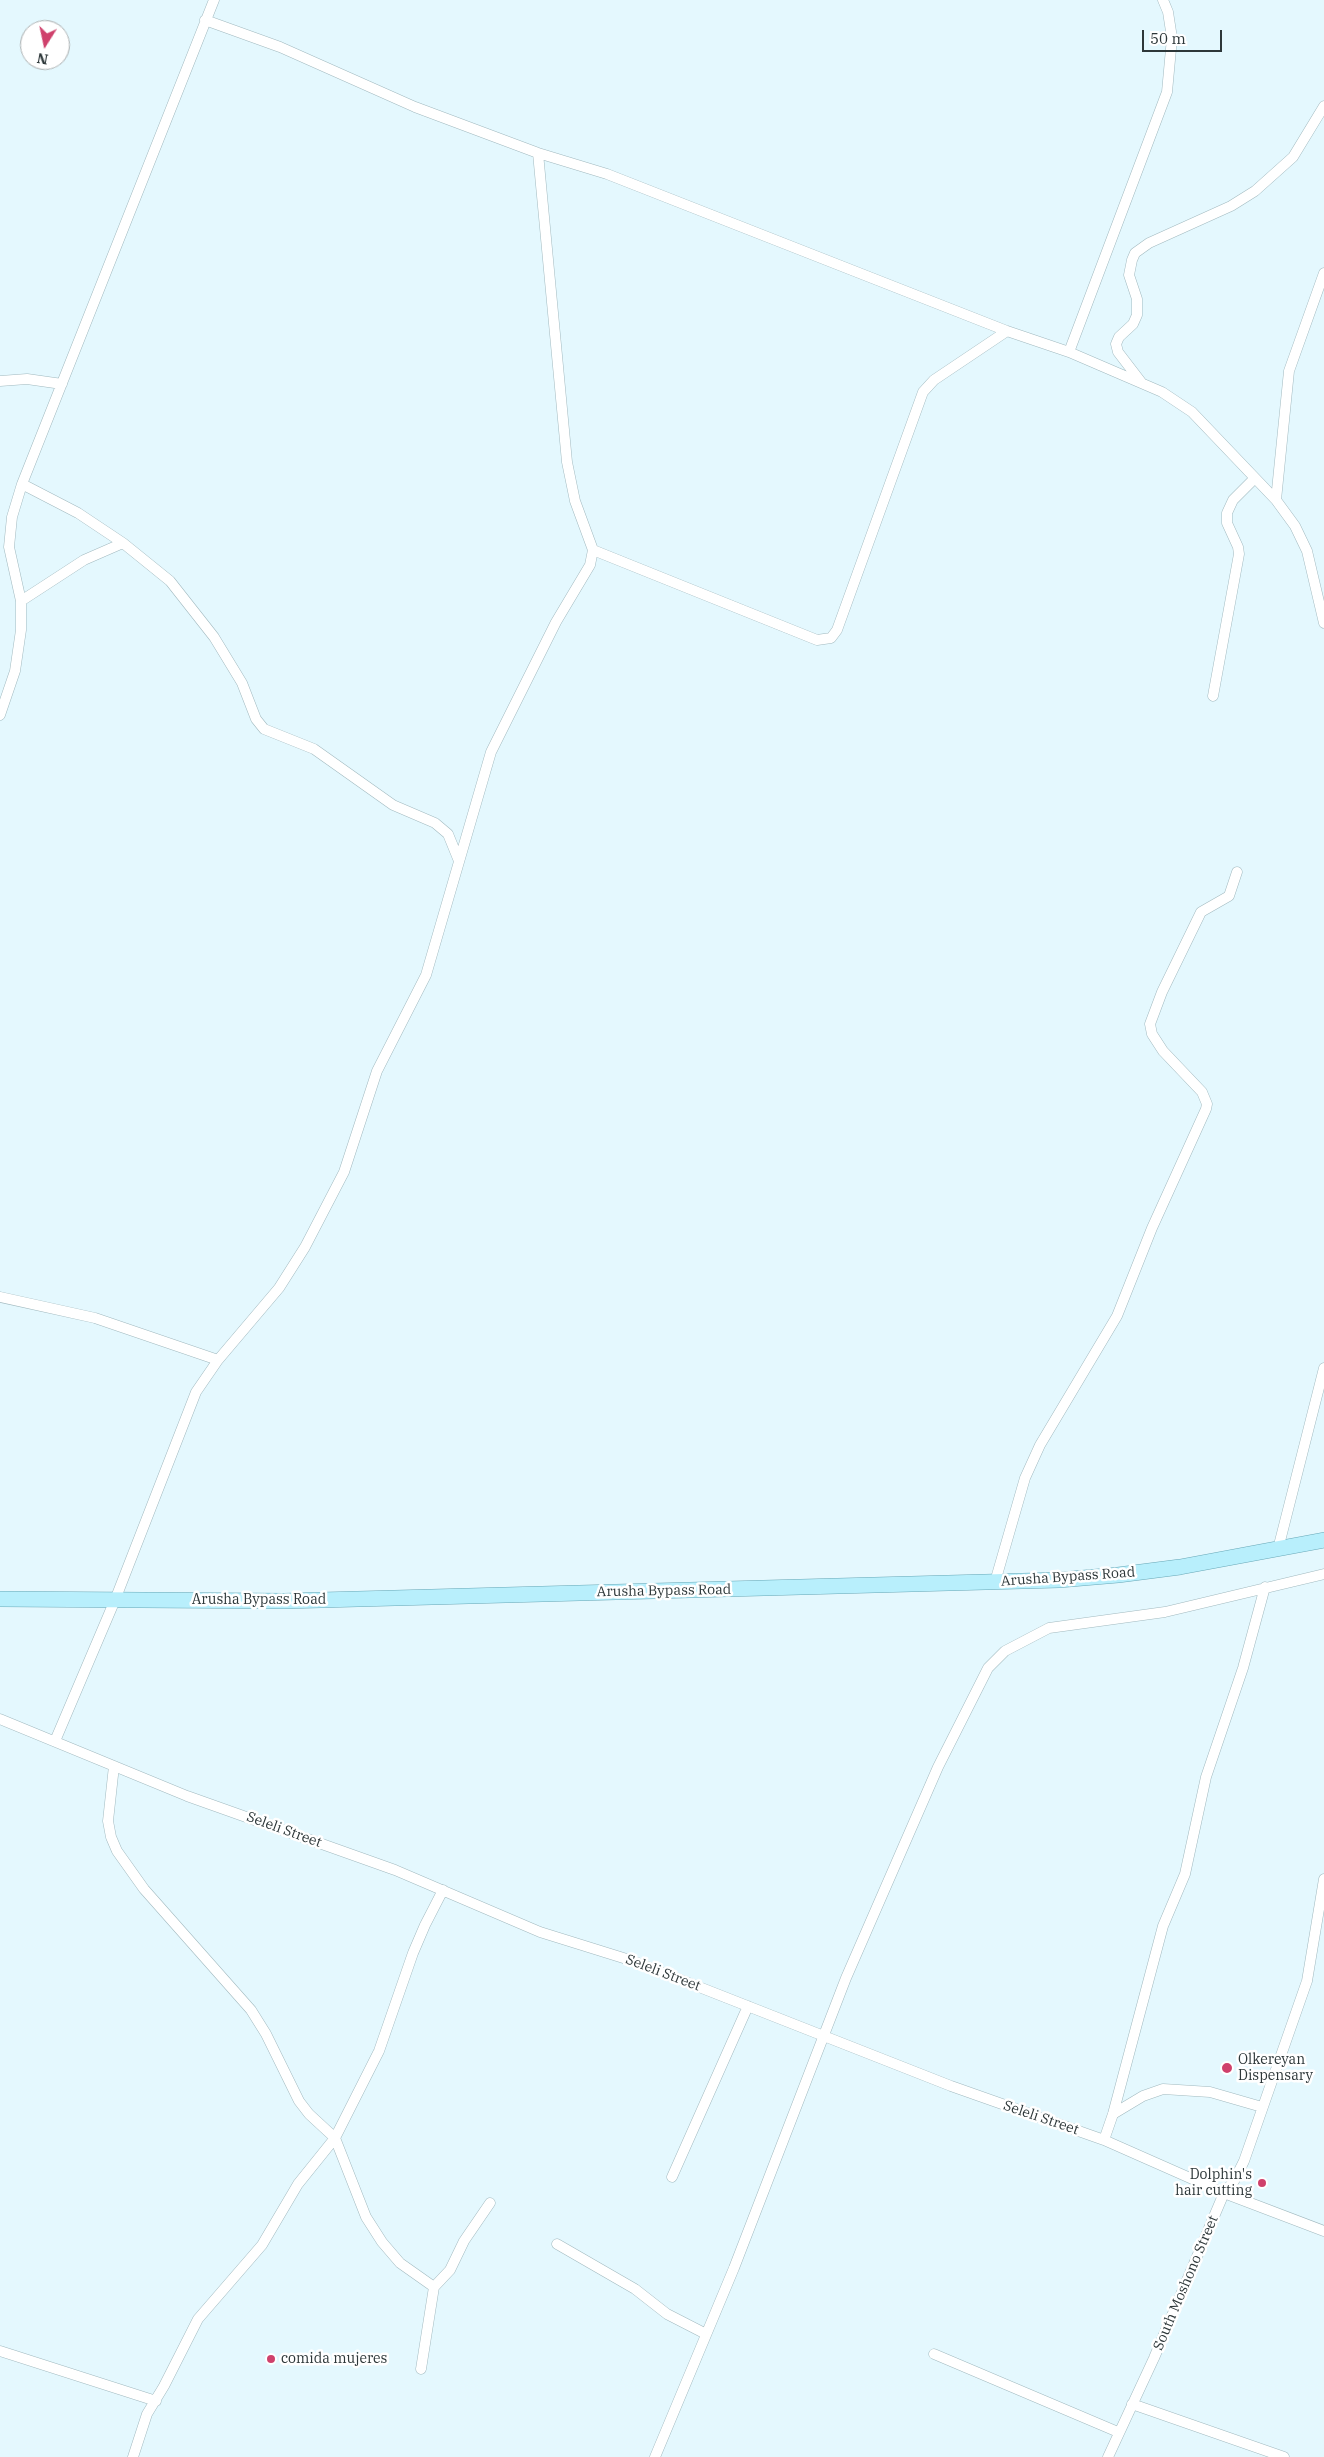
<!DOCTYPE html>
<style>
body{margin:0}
#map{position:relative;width:1324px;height:2457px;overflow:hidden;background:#e4f8fe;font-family:"IBM Plex Serif",serif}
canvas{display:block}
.north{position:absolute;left:20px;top:20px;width:50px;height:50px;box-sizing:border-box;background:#fff;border:1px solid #abafb0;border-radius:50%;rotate:190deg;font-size:14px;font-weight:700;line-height:20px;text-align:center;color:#2d3739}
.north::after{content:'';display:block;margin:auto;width:18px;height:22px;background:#cf416c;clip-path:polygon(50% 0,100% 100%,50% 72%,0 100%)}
.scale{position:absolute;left:1142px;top:30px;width:80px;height:22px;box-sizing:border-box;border:2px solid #2d3739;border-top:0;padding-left:6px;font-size:15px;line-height:18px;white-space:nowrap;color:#2d3739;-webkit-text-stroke:4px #fff;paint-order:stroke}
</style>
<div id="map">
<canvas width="1324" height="2457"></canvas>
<div class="north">N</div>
<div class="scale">50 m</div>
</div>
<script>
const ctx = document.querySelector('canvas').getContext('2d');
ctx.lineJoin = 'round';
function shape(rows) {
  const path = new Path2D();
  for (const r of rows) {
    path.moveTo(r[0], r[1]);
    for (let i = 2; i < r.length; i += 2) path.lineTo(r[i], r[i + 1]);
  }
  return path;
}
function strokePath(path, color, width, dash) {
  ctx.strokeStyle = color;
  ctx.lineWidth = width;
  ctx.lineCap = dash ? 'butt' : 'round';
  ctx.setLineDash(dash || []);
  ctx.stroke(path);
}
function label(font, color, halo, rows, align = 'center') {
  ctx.font = font + ' "IBM Plex Serif",serif';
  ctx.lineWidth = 5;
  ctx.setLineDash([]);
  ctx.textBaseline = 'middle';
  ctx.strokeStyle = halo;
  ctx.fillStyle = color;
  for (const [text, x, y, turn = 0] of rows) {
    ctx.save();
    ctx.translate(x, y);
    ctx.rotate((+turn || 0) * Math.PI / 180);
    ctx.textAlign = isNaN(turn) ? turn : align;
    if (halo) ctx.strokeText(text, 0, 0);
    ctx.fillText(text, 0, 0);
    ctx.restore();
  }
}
const minor = shape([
 [205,20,280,47,415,107,538,153,607,174,1007,331,1069,352,1162,392,1192,412,1276,500,1295,526,1307,551,1324,623],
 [1069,352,1167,92,1172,38,1168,12,1163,0],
 [0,381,27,379,62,384],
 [1141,382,1118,352,1116,344,1119,337,1133,324,1137,315,1137,299,1129,275,1132,260,1135,253,1149,243,1231,206,1255,191,1293,157,1324,106],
 [22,484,78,513,123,543,170,581,214,637,242,683,256,719,264,729,314,749,393,805,435,823,448,834,459,861],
 [1276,500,1289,371,1324,273],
 [593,550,817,640,831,638,837,630,923,392,934,380,1007,331],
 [21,601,84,560,123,543],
 [1213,696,1239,554,1238,547,1227,523,1227,513,1233,500,1255,478],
 [0,715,15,671,21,630,21,601,9,547,12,517,22,484,214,0],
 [0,1297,95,1318,218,1360],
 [1278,1549,1324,1368],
 [995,1582,1025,1478,1040,1445,1117,1316,1152,1228,1206,1109,1207,1104,1202,1092,1163,1051,1152,1034,1150,1024,1162,992,1201,912,1229,896,1237,872],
 [0,1719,187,1796,395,1870,540,1932,633,1961,951,2086,1104,2140,1224,2193,1324,2231],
 [55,1741,115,1600,196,1392,218,1360,279,1288,305,1247,344,1172,377,1071,426,975,491,752,556,622,590,565,593,550,575,501,567,462,538,153],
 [114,1766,108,1821,111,1837,117,1851,144,1889,251,2010,266,2034,299,2101,309,2114,335,2138,366,2217,382,2242,400,2263,434,2287,421,2369],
 [1113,2114,1143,2096,1163,2089,1210,2092,1262,2107],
 [1104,2140,1113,2114,1163,1926,1185,1874,1206,1777,1243,1668,1265,1587],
 [672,2177,748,2006],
 [557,2244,635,2289,667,2314,706,2334],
 [434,2287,450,2270,464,2241,490,2203],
 [0,2351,156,2401],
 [934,2354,1118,2432],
 [1132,2404,1284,2457],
 [133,2457,147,2414,164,2386,198,2319,262,2245,298,2184,335,2138,379,2051,413,1953,425,1925,443,1890],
 [655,2457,734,2268,846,1978,938,1767,988,1668,1005,1651,1049,1628,1165,1612,1324,1574],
 [1108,2457,1154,2358,1224,2193,1234,2181,1244,2161,1307,1981,1324,1879]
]);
const primary = shape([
 [0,1599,284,1601,1059,1580,1118,1575,1180,1567,1324,1540]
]);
strokePath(minor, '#a1b9bf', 11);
strokePath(primary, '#68a7b6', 16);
strokePath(minor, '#fff', 10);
strokePath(primary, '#b8effc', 15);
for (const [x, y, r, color] of [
 [1227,2068,6,"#cf416c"],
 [1262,2183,5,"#cf416c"],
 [271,2359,5,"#cf416c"]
]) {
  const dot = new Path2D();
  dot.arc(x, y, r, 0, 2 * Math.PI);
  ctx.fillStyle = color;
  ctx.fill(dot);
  strokePath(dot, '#fff', 2);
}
label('14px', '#2d3739', '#fff', [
 ["Arusha Bypass Road",1068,1577,-4],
 ["Arusha Bypass Road",664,1591,-1],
 ["Arusha Bypass Road",259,1600],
 ["Seleli Street",284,1830,20],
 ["Seleli Street",663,1973,21],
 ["Seleli Street",1041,2118,19],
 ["South Moshono Street",1186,2283,-67]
]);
label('14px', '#2d3739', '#fff', [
 ["Olkereyan",1238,2060],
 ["Dispensary",1238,2076],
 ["Dolphin's",1252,2175,"right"],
 ["hair cutting",1252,2191,"right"],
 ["comida mujeres",281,2359]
], 'left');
</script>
